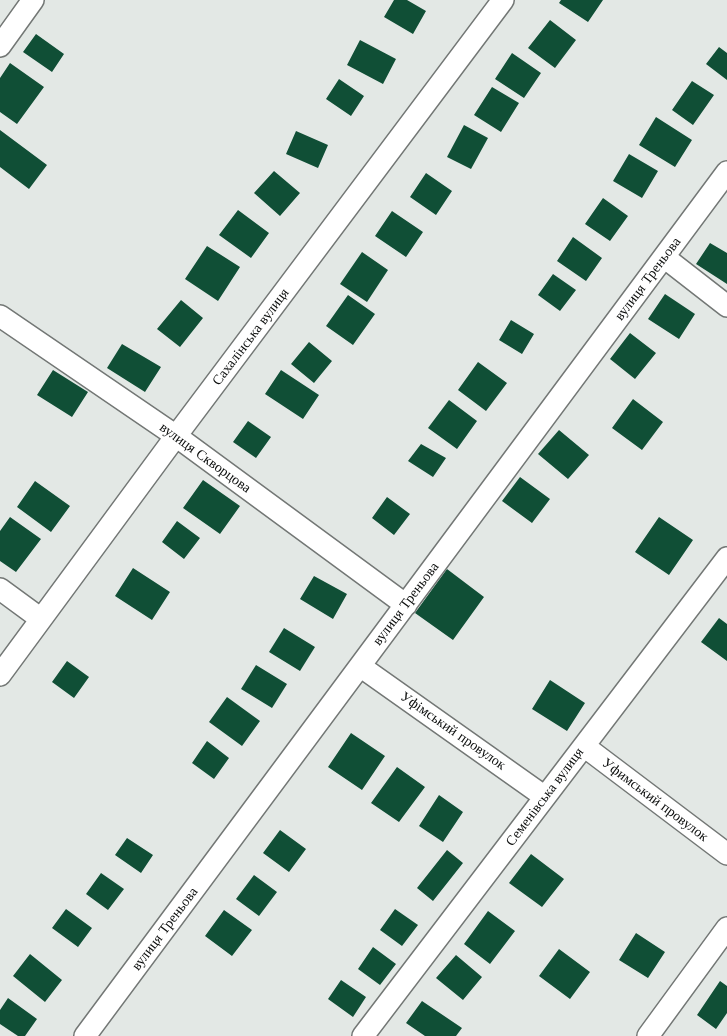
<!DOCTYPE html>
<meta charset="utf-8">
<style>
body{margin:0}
canvas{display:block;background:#e3e8e5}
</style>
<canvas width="727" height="1036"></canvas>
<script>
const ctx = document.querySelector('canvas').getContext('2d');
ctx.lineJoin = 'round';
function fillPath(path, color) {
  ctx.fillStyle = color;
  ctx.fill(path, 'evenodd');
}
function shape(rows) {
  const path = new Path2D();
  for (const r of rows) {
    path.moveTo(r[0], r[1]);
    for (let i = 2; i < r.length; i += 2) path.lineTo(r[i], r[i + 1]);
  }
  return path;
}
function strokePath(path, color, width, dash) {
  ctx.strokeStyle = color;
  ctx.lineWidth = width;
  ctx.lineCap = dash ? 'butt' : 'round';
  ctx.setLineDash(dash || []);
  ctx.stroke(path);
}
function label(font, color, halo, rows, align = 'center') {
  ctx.font = font + ' "Libre Baskerville",serif';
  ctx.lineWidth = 5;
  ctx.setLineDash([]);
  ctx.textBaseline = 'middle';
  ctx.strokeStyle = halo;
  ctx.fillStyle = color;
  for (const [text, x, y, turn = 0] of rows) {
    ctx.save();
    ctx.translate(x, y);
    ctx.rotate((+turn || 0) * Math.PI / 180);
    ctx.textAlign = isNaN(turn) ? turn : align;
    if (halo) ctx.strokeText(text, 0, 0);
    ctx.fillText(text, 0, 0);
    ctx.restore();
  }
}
fillPath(shape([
 [394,0,407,0,426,11,413,34,384,17],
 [561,0,603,0,588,22,559,3],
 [550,20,576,40,555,68,528,48],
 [36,34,64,54,52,72,23,52],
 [360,40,396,59,383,84,347,65],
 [719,47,727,53,727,80,706,64],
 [512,53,541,73,524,98,495,79],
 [10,63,44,87,17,124,0,112,0,78],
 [339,79,364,96,351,116,326,99],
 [692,81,714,95,693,125,672,110],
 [492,87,519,103,501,132,474,115],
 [656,117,692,140,675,167,639,145],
 [464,125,488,138,471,169,447,157],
 [0,130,47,165,29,189,0,167],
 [296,131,328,145,318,168,286,154],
 [629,154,658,171,642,198,613,181],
 [274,171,300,193,280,216,254,193],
 [426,173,452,191,436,215,410,197],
 [603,198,628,216,610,241,585,224],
 [238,210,269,233,251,258,219,235],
 [392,211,423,232,406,257,375,236],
 [573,237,602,258,586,281,557,261],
 [710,243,727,253,727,284,696,264],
 [207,246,240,267,218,301,185,279],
 [362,252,388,270,367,302,340,284],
 [553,274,576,290,560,311,538,295],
 [665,294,695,314,679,339,648,319],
 [348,295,375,314,353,345,326,326],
 [181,300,203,318,180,347,157,329],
 [511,320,534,334,522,354,499,340],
 [630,333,656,353,635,379,610,359],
 [309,342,332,361,314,383,291,364],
 [122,344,161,367,145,392,107,368],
 [478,362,507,383,486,411,458,390],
 [53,370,88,392,72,417,37,395],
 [281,370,319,395,303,419,265,394],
 [633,399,663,422,642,450,612,428],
 [449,400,477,421,457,449,428,428],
 [248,421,271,437,256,458,233,442],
 [559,430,589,455,568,479,538,454],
 [421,444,446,458,433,477,408,461],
 [520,477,550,499,532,523,502,501],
 [203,480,240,506,220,534,183,508],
 [35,481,70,506,51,532,17,507],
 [387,497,410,514,394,535,372,518],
 [10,517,41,539,16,572,0,561,0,531],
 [659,517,693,540,669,575,635,552],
 [177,521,200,538,184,559,162,542],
 [133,568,170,592,152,620,115,596],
 [447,569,484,597,453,640,415,613],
 [314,576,347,594,333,619,300,599],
 [719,618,727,624,727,661,701,642],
 [284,628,315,647,300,671,269,652],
 [67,661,89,677,74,698,52,682],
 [256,665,287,684,272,708,241,689],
 [550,680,585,703,567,731,532,709],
 [227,697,260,721,242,746,209,722],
 [351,733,385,756,362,790,328,767],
 [207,741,229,758,214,779,192,763],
 [397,767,425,787,399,822,371,803],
 [439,795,463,812,443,842,419,826],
 [280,830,306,849,289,872,263,853],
 [127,838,153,855,141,873,115,855],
 [447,850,463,863,433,901,417,888],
 [531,854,564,879,542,907,509,883],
 [101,873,124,889,108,910,86,894],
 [254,875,277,892,259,916,236,899],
 [66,909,92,928,78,947,52,928],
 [395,909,418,925,402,946,380,930],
 [224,910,252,930,232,956,205,936],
 [488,911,515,931,490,964,464,944],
 [636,933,665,952,648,978,619,960],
 [373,947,396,964,380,985,358,969],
 [559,949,590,972,570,999,539,976],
 [30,954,62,980,45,1002,13,976],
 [456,955,482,977,463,1000,436,978],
 [341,980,366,997,353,1017,328,999],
 [720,981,727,986,727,1013,716,1029,697,1015],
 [8,998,37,1019,25,1036,18,1036,0,1024,0,1010],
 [422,1001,462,1028,456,1036,425,1036,406,1023]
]), '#104f36');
const street = shape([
 [0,46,33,0],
 [664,257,727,306],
 [0,316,176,436,406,605],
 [0,589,41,619],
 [360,666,545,797],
 [0,675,176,436,503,0],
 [584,746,727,854],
 [85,1036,727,172],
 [363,1036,727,558],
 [648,1036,727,928]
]);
strokePath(street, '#737775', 24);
strokePath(street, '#fff', 21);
label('14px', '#0a0c0b', '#fff', [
 ["вулиця Треньова",648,279,-53],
 ["Сахалінська вулиця",251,337,-53],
 ["вулиця Скворцова",205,458,36],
 ["вулиця Треньова",406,604,-53],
 ["Уфімський провулок",453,731,35],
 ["Семенівська вулиця",545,797,-53],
 ["Уфимський провулок",655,800,37],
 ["вулиця Треньова",165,929,-53]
]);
</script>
